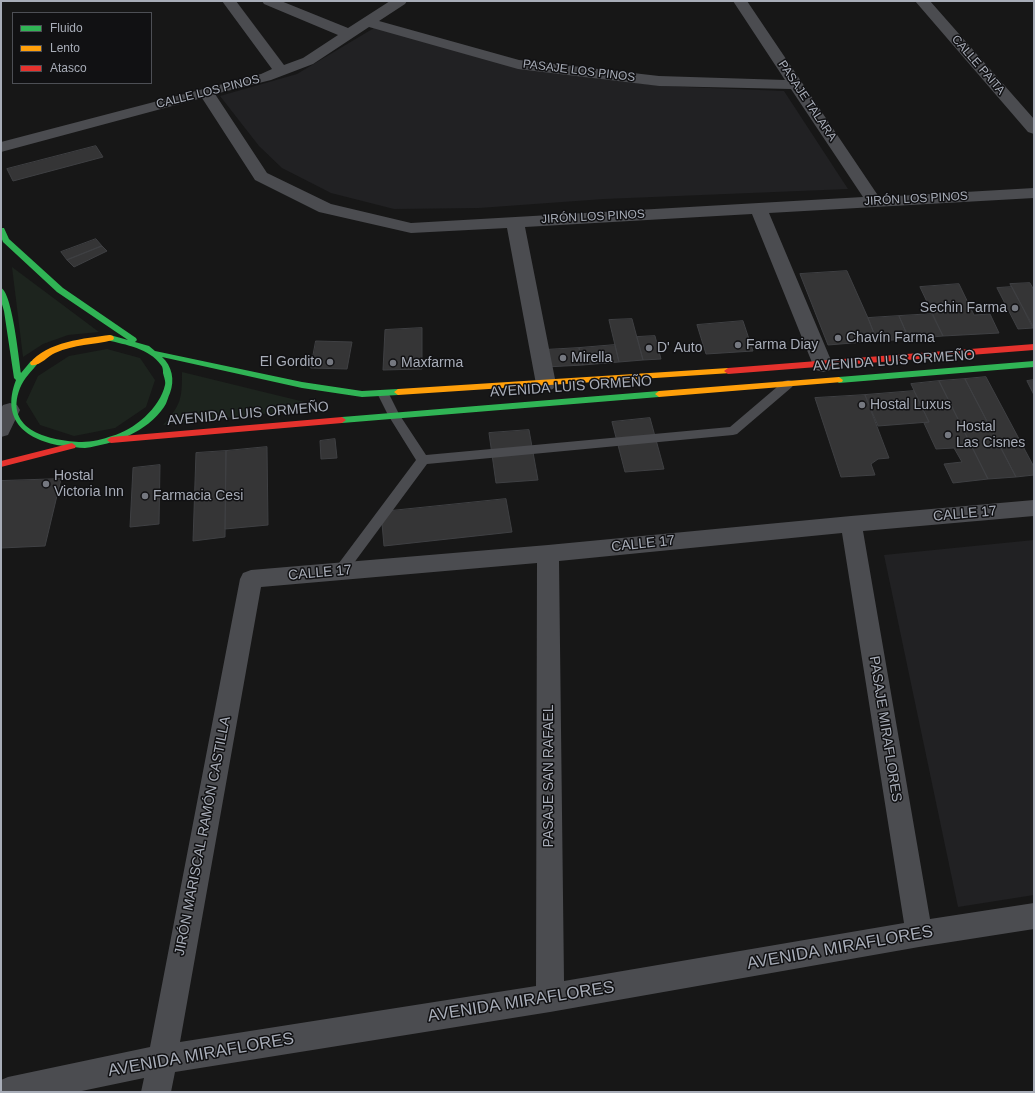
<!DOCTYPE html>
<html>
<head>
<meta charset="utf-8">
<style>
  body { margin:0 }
  #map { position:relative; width:1035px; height:1093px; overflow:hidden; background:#171717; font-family:Arial,sans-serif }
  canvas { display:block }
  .frame { position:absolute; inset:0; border:2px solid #a8adb8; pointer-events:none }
  .legend { position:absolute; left:12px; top:12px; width:140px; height:72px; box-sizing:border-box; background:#111113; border:1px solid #4d4f55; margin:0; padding:5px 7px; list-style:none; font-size:12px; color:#a8adb8 }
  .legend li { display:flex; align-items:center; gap:8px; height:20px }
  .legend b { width:20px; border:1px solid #4d4f55 }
</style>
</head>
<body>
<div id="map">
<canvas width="1035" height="1093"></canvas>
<div class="frame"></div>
<ul class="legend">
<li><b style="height:5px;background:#30b455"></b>Fluido</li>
<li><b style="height:5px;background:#ff9f0a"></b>Lento</li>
<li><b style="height:5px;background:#e5322d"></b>Atasco</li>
</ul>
</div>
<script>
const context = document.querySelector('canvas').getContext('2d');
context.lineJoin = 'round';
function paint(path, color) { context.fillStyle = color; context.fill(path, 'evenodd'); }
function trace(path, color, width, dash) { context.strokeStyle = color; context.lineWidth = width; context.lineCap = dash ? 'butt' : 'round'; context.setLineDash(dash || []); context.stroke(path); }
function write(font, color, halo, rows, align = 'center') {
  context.font = font + ' Arial,sans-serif'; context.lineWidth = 3; context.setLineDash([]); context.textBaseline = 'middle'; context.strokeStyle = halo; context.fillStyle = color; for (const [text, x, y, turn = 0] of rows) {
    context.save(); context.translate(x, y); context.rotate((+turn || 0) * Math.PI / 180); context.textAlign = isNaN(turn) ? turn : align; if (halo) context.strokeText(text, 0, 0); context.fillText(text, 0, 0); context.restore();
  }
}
const built = new Path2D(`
  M374,28L593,78L662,86L784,91L848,189L604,199L479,208L394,209L331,193L282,168L259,146L220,96L297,74Z
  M1034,540V895L958,907L884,555Z`);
const green = new Path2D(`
  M12,267L99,332L68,335L43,344L23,357Z
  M107,349L140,358L155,380L146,407L115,428L74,436L40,425L26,402L38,376L69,356Z
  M182,372L325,407L163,425C181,405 182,399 182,372Z`);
const building = new Path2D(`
  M96,146L103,157L13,181L7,169Z
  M96,239L102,246L67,260L61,252Z
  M102,246L107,251L74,267L67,260Z
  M847,271L868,318L877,341L828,345L800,274Z
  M1030,283L1034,290V328L1010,284Z
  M959,284L974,315L990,314L999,333L943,336L920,287Z
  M1012,287L1033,328L1018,329L997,288Z
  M932,314L943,336L909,339L899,316Z
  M899,316L909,339L877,341L868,318Z
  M632,319L643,360L619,362L609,320Z
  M743,321L753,351L706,354L697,325Z
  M422,328V369L383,370L385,330Z
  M655,336L661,359L643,360L637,337Z
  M316,341L352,342L347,369L311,368Z
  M615,345L619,362L583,365L579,348Z
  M579,348L583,365L546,367L544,350Z
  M986,377L1034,467V475L1016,477L965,379Z
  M965,379L1016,477L988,479L939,381Z
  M1034,380V395L1027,381Z
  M939,381L988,479L953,483L944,464L962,462L954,448L936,449L924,423L929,422L911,384Z
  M914,391L929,422L878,426L865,395Z
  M865,395L889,458L878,459L871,464L875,475L841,477L815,398Z
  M650,418L664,469L625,472L612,422Z
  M529,430L538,480L496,483L489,433Z
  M335,439L337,458L321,459L320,441Z
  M267,447L268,525L225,529L226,451Z
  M226,451L225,537L193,541L196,453Z
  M160,465L159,524L130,527L133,468Z
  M61,479L45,546L1,548V481Z
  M506,499L512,532L384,546L381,512Z`);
const lane = new Path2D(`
  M788,380L792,381L794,384L792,387L737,434L733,435L427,464L345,575L340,576L335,575L333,571L416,460L388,415L377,393L379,390H387L399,414L426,455L730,427L784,381Z`);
const street = new Path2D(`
  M222,1H236L284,65L303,58L338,35L264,4L262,1H281L348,28L390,1H407L405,4L379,21L519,60L659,76L785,80L733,1H747L879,197L1034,188V198L769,213L833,365L830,370L823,372L816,370L813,365L752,214L525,227L556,384L553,389L546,391L539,389L536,384L507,228L411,233L319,212L255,180L202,98L1,152V142L261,74L272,69ZM369,27L518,69L659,86L791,89L863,197L411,223L331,204L267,173L215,94L271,80L313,64Z
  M915,1H930L1034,119V134L1028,132Z
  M10,403L17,405L20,410L8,435L1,437V408L3,405Z
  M1034,500V516L863,531L930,919L1034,903V929L919,947L550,1012L175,1072L171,1092H141L144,1078L77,1092H1V1080L8,1077L150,1047L240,579L243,573L251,570L548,545L851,516ZM842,533L904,923L564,981L559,561ZM537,563L536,986L180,1042L261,587Z`);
const fast = new Path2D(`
  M1,228H4L9,239L63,288L136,338L137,340L135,342L149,346L155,351L302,382L362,391L398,389L402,392L398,395L362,397L302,388L162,357C172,366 175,380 170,393C168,397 167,403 164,407C147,432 114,444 85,448C78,448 70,446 64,446C27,441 0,421 16,380L14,378L4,311L1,301V288C12,292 19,359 21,373L31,361H37L38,363C32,371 24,378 20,388C3,431 51,441 82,442C91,442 104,439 112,436C134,430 160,408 165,385C166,382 164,377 163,373C163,371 163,367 161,365C149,348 126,345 107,340L106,338L107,336L110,335L128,340L57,292L3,242L1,237Z
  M1034,361V367L839,383L835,380L839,377Z
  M659,391L663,394L659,397L342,423L338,420L342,417Z`);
const slow = new Path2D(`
  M110,335L113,336L114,338L113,340C93,345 75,344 55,353C48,356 39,367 31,365L30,363C46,342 86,338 110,335Z
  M728,368L732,371L731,373L398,395L394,392L398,389Z
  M839,377L843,380L842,382L659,397L655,394L659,391Z`);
const jam = new Path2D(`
  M1034,344V350L728,374L724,371L728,368Z
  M342,417L346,420L342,423L111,443L107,440L111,437Z
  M72,443L76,446L75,448L1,467V461Z`);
const markers = [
  [1015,308,4,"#757880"],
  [838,338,4,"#757880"],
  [738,345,4,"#757880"],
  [649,348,4,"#757880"],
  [563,358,4,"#757880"],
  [330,362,4,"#757880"],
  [393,363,4,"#757880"],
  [862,405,4,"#757880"],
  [948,435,4,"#757880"],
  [46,484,4,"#757880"],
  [145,496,4,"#757880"]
];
const farStreetnames = [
  ["CALLE PAITA",978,65,49],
  ["PASAJE LOS PINOS",579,71,7],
  ["CALLE LOS PINOS",208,92,-14],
  ["PASAJE TALARA",807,101,56],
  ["JIRÓN LOS PINOS",916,199,-3],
  ["JIRÓN LOS PINOS",593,217,-3]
];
const poiNames = [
  ["Sechin Farma",1007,308,"right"],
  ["Chavín Farma",846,338],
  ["Farma Diay",746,345],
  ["D' Auto",657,348],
  ["Mirella",571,358],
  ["El Gordito",322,362,"right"],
  ["Maxfarma",401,363],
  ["Hostal Luxus",870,405],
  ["Hostal",956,427],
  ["Las Cisnes",956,443],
  ["Hostal",54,476],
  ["Victoria Inn",54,492],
  ["Farmacia Cesi",153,496]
];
const streetNames = [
  ["AVENIDA LUIS ORMEÑO",894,361,-4],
  ["AVENIDA LUIS ORMEÑO",571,387,-4],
  ["AVENIDA LUIS ORMEÑO",248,414,-5],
  ["CALLE 17",965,514,-5],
  ["CALLE 17",643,544,-6],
  ["CALLE 17",320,573,-5],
  ["PASAJE MIRAFLORES",885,729,81],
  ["PASAJE SAN RAFAEL",549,776,-90],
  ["JIRÓN MARISCAL RAMÓN CASTILLA",203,836,-79]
];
const nearStreetnames = [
  ["AVENIDA MIRAFLORES",840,948,-10],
  ["AVENIDA MIRAFLORES",521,1002,-9],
  ["AVENIDA MIRAFLORES",201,1055,-10]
];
paint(built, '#212123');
paint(green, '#1d241e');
paint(building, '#353536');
trace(building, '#3f4043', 1);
paint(lane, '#4b4c50');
paint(street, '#4b4c50');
paint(fast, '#30b455');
paint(slow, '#ff9f0a');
paint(jam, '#e5322d');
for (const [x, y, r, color] of markers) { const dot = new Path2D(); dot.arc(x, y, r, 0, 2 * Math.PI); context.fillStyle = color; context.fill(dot); trace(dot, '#111113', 1.5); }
write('12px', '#a8adb8', '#111113', farStreetnames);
write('14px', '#a8adb8', '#111113', poiNames, 'left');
write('14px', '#a8adb8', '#111113', streetNames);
write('17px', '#a8adb8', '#111113', nearStreetnames);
</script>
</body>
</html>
